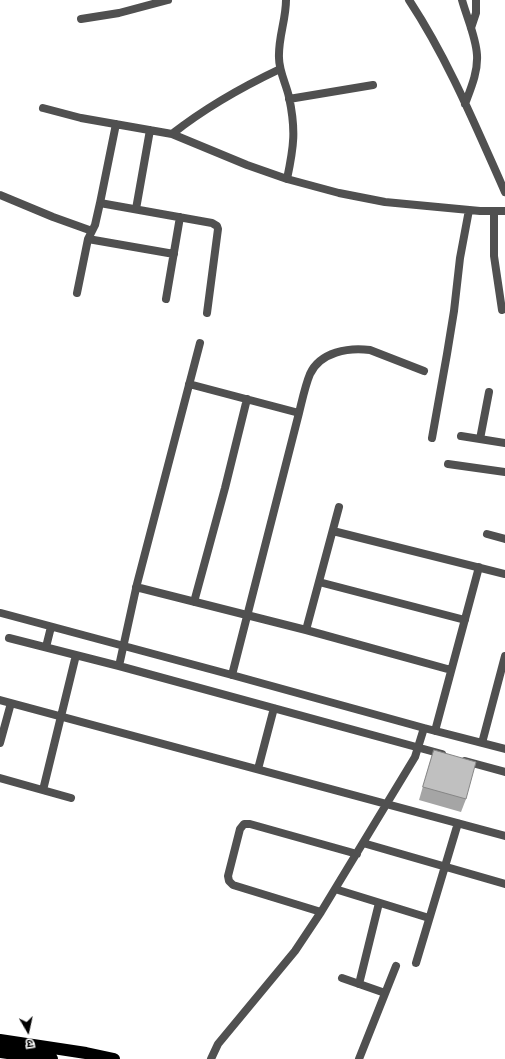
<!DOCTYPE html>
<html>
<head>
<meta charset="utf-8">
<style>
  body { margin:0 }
  #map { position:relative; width:505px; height:1059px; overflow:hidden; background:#fff; font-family:"Source Sans 3","Noto Sans Devanagari",sans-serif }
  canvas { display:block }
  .north { position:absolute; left:8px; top:1011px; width:40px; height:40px; -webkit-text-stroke:3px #fff; paint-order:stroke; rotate:171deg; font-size:11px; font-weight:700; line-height:16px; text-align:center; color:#000 }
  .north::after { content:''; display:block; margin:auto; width:14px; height:18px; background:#000; clip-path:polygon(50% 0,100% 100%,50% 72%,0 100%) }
</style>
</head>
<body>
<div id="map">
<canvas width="505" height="1059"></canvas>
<div class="north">उ</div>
</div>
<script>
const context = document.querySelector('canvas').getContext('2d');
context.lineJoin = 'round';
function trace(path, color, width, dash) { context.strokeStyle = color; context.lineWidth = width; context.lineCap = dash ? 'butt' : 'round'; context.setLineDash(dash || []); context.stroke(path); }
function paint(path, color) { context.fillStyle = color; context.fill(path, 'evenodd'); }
const street = new Path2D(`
  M286,0C286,20 278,38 279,58C279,71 286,84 289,97C296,130 294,146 287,179
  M409,0C448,59 476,127 505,192
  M462,0C467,18 476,37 477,55C478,72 471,88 465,104
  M81,19L119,13L168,0
  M471,28L476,13V0
  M289,99L373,85
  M43,108L81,118L172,134L247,165L287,179L339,193L385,202L480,211H505
  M172,134C205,108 242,87 280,69
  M0,195L53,217L92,231
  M100,203L212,223L217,226L218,229L207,313
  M136,209L150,130
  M494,211V256L502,310
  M88,239L174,254
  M77,293L88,239L95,225L100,203L116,124
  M166,299L180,217
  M189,384L299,413
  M461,436L505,443
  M432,438L447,354L454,311L460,258L469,210
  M480,439L489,392
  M448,464L505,472
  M333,531L505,574
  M487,534L505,539
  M319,582L465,620
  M136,587L306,630L451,670
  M194,602L225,488L247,399
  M1,613L232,675L424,728L505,749
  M306,630L339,507
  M9,638L119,666L442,754
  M46,647L51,627
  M119,666L137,584L200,343
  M232,675L299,413C302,401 305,386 310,374C320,352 349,347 370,350L424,371
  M0,700L505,836
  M435,731L479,567
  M0,743L11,703
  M482,743L505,656
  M465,761L505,772
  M258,769L274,708
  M0,778L71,798
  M43,790L76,655
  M363,843L505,884
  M335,889L429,918
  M321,912L233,885L229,881L228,876L240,829L244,824H250L357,854
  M416,963L458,823
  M342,978L385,993
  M359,984L379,903
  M211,1059L218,1044L295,951L321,912L415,757L424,728
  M359,1059L396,966`);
const highway = new Path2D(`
  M0,1040L86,1053L114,1059
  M0,1052L52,1059`);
const wall = new Path2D(`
  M434,750L466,799L461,812L419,800L430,762Z`);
const building = new Path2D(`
  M434,750L476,762L466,799L423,787Z`);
trace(street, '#505050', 8);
trace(highway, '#000', 12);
paint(wall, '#a5a5a5');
paint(building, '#c0c0c0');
trace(building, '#868686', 1);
</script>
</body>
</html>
